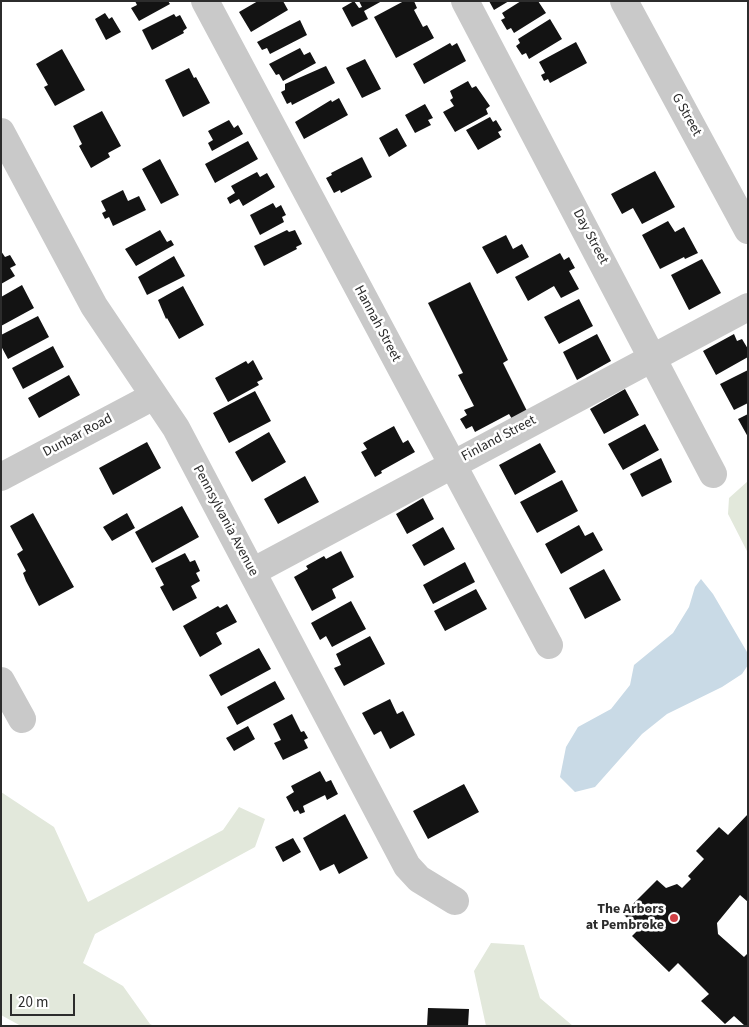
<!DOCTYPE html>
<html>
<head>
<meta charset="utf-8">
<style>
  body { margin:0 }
  #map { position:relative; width:749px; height:1027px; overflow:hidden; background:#fff; font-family:"Source Sans 3",sans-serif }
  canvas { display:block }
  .frame { position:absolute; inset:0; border:2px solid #2c2c2c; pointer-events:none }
  .scale { position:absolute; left:10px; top:994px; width:65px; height:22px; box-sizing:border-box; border:2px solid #2c2c2c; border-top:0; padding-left:6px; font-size:15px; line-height:18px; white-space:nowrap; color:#2c2c2c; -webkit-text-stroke:4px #fff; paint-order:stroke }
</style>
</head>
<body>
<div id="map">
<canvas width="749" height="1027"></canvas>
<div class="frame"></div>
<div class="scale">20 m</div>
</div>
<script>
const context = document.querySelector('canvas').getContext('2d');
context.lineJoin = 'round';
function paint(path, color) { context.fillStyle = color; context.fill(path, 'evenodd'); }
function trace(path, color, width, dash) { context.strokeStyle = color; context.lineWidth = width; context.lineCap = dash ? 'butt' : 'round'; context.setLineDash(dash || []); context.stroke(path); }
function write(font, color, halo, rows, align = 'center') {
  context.font = font + ' "Source Sans 3",sans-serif'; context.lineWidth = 5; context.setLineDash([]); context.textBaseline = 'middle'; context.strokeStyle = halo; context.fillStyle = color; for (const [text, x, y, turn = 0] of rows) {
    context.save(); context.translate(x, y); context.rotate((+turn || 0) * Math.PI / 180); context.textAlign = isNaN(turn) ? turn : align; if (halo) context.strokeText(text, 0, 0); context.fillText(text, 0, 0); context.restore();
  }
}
const green = new Path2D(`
  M748,481V553L728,514L729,498Z
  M1,792L54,827L88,902L223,830L239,807L265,819L255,847L95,934L83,963L123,986L150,1024L154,1026H21L1,1015Z
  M491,943L524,945L540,998L573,1026H486L474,971Z`);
const water = new Path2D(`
  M701,579L713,594L747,652L748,665L742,674L722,687L667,714L642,734L595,787L575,792L560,777L566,747L578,727L611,709L630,685L634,665L673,633L689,607L695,587Z`);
const building = new Path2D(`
  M135,1H168L170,4L139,21L131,8L137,5Z
  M258,1H283L288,10L251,32L239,12Z
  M354,1L359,8L362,7L359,1H382L364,11L368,19L352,27L342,8Z
  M404,1H414L417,8L414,10L423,27L427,25L434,38L396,58L374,17Z
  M489,1H509L494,10Z
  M521,1H538L546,13L514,33L511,28L507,30L501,20L505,18L502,13Z
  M105,13L109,19L112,17L121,32L106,40L95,19Z
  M174,14L176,17L180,15L187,28L183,31L184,33L152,50L142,30Z
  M550,19L562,39L529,59L526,53L522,55L516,46L520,43L518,39Z
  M300,20L307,35L270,54L267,48L262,50L257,42Z
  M576,42L587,63L550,83L548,79L544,81L541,75L545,73L539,62Z
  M450,43L452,46L457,43L466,61L424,84L413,64Z
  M300,48L304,55L310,52L316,63L283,81L279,74L276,75L269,64Z
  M62,49L85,90L55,106L44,87L48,85L36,64Z
  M365,59L381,89L362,98L346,68Z
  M326,66L335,83L292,105L291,102L287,104L281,92L285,90V84Z
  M189,68L194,78L196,77L210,103L183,117L165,80Z
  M468,81L472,88L476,86L490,106L486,109L488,114L455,132L443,112L454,106L450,100L453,98L450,91Z
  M339,98L348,115L304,139L295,122L331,100L332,102Z
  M425,104L433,118L428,120L431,125L415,133L405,115Z
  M102,111L121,146L108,153L110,157L91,168L79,146L82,144L73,126Z
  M490,117L493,122L496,120L502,130L498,132L501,137L478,150L466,130Z
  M229,120L234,128L238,125L243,134L212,151L208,143L213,140L208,131Z
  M397,128L407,146L389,157L379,138Z
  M248,141L258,159L215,183L205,164Z
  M362,157L372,177L341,193L340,190L334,193L326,178L332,175L331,173Z
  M160,159L179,195L161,204L142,169Z
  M655,171L675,207L642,224L633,208L622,214L611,194Z
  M257,172L260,177L267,173L275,187L243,206L239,199L230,204L227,198L235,193L231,186Z
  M123,190L128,201L139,196L146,210L113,226L109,217L105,219L102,213L106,211L101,201Z
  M273,203L276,208L281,205L286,215L282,217L284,222L260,235L250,215Z
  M668,221L675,232L684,227L698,253L685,259L684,257L660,269L642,235Z
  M160,230L167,242L171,240L174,245L136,266L125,249Z
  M287,230L289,232L295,230L302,244L296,247L297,249L264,266L254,246Z
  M506,235L513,249L522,244L529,257L497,274L482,247Z
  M1,251L5,257L10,255L16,265L10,268L15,276L1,284Z
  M560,253L564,260L569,257L575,268L569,271L579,289L561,298L554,286L528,301L515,277Z
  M174,256L185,276L147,295L138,277Z
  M702,259L721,293L689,310L671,275Z
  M470,282L508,360L503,363L527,411L512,419L509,414L475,432L472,426L466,429L460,419L467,415L464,410L474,406L458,375L463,373L428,303Z
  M22,285L34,308L1,326V297Z
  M183,286L204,325L179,339L167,318L166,319L158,300Z
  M579,299L593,326L559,344L544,317Z
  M38,316L49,337L8,359L1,346V335Z
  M597,334L611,361L577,380L563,352Z
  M734,334L737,341L742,339L748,349V357L716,375L703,351Z
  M53,346L64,367L23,389L12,368Z
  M253,360L263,379L257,382L259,385L228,402L215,378L246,361L248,364Z
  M748,370V403L734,410L720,384Z
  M69,375L80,395L39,418L28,398Z
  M625,389L639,415L604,434L590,409Z
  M255,391L271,421L229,443L213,413Z
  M748,414V437L738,419Z
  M645,424L659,450L623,470L608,444Z
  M394,426L403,443L408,440L415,452L381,471L382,473L375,477L361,452L367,449L363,443Z
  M269,432L286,462L252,482L235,452Z
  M147,442L161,468L113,495L99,468Z
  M540,443L556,472L515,495L499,465Z
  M661,458L672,482L642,497L630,474Z
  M305,476L319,502L278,524L264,499Z
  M562,480L578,511L537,533L520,502Z
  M423,498L434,519L407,534L396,514Z
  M182,506L199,537L152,563L135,532Z
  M33,513L74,587L39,606L26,581L23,573L26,571L17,554L23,550L10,526Z
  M127,513L135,528L112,541L103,527Z
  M579,525L585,536L593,532L603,550L561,574L545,544Z
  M443,527L455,549L424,566L412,545Z
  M341,551L354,577L332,589L336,598L312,611L294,577L308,569L306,566L324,556L326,559Z
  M185,553L190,562L195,560L200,571L196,573L200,581L191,586L197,598L173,611L160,587L164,585L155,568Z
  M465,562L475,582L433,604L423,585Z
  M604,569L621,600L585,619L569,588Z
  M476,589L487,609L445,631L434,611Z
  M351,601L366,629L332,647L326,636L320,640L311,623Z
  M227,604L237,622L216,633L222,644L200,657L183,626L218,606L220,608Z
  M370,636L385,664L344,686L334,668L341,665L336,654Z
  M259,648L271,669L221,696L209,675Z
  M275,681L285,699L237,725L227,707Z
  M390,699L397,714L403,711L415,735L390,749L381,731L374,735L362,713Z
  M292,714L301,732L304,731L308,738L304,740L308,748L283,760L274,743L281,740L273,724Z
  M248,726L255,739L234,751L226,738Z
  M320,771L326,782L331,780L338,794L327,800L325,795L303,806L305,812L300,814L298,810L294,812L286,797L294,792L291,786Z
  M464,784L479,812L428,839L413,811Z
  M345,814L368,858L339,874L334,864L320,871L303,838Z
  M748,814V902L740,895L717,923L718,934L744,957L748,953V1026H745L734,1016L725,1024L701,1001L709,994L678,963L669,972L632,936L639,929L623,914L657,880L666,888L677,884L682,888L691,879L688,876L704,859L696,851L719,827L728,835Z
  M293,838L301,852L283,862L275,847Z
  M428,1008L469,1009L468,1026H427Z`);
const minor = new Path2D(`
  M205,1L549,645
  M465,1L713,474
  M624,1L748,230
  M1,132L94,306L176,428L407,866L419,879L455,901
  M1,477L154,396
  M252,572L748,307
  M1,681L22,719`);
const markers = [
  [674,918,5,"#d14045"]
];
const streetNames = [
  ["G Street",686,115,61],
  ["Day Street",590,237,62],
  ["Hannah Street",377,324,62],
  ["Dunbar Road",78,436,-28],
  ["Finland Street",499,439,-28],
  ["Pennsylvania Avenue",225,521,62]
];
const poiNames = [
  ["The Arbors",664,910],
  ["at Pembroke",664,926]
];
paint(green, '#e2e8db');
paint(water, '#c9dae6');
paint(building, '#131313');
trace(minor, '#c9c9c9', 28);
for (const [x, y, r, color] of markers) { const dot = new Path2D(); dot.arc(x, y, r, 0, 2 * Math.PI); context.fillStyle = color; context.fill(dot); trace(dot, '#fff', 2); }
write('14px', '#2c2c2c', '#fff', streetNames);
write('bold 14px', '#2c2c2c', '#fff', poiNames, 'right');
</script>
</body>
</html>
